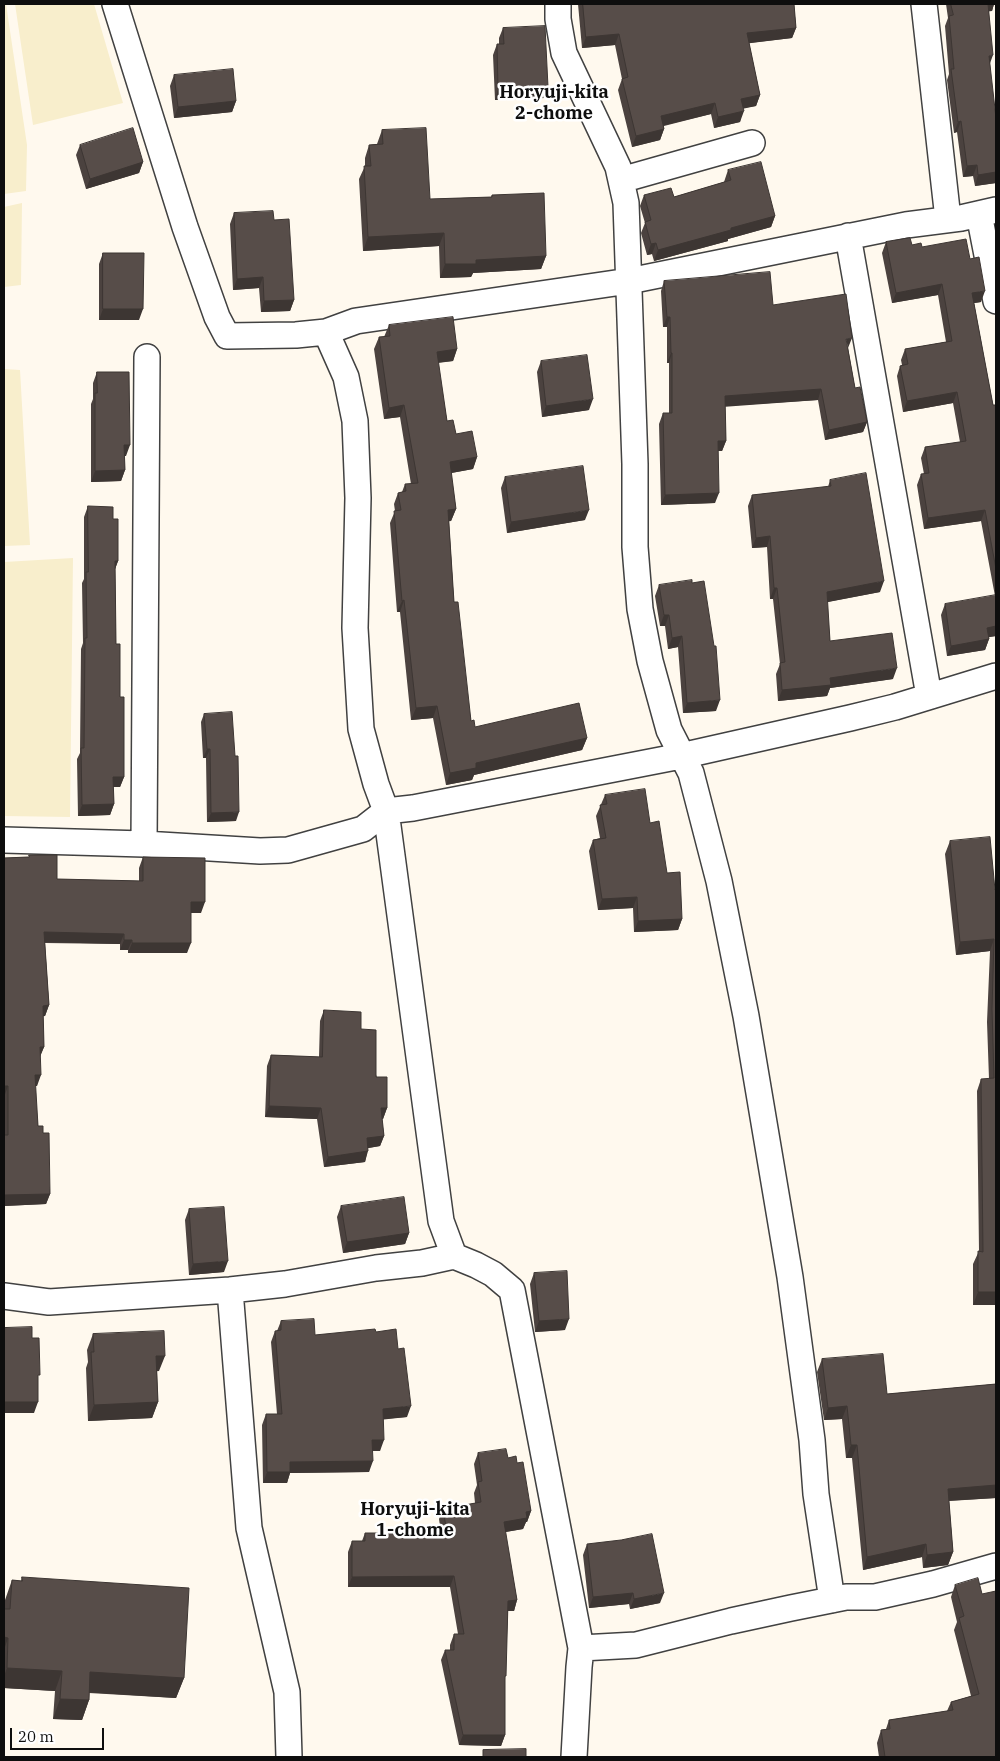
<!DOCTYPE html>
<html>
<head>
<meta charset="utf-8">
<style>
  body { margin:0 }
  #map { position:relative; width:1000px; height:1761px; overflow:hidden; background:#fff9ee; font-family:"IBM Plex Serif",serif }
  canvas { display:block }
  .frame { position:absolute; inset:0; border:5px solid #0e0e0e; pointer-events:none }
  .scale { position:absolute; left:10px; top:1728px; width:94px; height:22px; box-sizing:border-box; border:2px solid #0e0e0e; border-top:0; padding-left:6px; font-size:15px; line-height:18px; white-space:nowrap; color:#0e0e0e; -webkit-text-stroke:4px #fff; paint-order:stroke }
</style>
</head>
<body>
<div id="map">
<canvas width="1000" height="1761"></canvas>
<div class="frame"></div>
<div class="scale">20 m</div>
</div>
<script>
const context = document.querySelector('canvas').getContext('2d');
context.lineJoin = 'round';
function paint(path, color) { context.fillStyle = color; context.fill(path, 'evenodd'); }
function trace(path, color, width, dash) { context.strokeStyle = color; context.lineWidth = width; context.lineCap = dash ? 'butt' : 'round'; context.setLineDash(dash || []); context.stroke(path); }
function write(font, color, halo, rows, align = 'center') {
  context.font = font + ' "IBM Plex Serif",serif'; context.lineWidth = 5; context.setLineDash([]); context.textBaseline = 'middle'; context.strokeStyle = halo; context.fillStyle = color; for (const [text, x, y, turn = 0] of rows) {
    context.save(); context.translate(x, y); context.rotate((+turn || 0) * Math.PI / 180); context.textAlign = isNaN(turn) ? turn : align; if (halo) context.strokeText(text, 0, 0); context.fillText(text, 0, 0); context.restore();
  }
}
const farmland = new Path2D(`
  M4,4H6L27,145L26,191L4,194Z
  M15,4H94L123,103L33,125Z
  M22,203L21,285L4,287V207Z
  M4,369L20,370L30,545L4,546Z
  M73,558L70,817L4,816V562Z`);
const minor = new Path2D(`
  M115,4L185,227L217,317L227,336L296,335L326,332L346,377L355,421L358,498L355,628L361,729L376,784L386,811L441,1221L454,1256
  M558,4V19L564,53L618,167L626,203L635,464V547L640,609L650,661L669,730L691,773L719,881L746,1016L790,1277L812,1440L816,1494L832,1600
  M924,4L948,219
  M621,180L752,143
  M979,214L996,301
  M848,236L929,696
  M326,332L356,321L629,281L906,225L961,218L996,210
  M4,840L144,844L260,851L288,850L363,829L386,811L413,808L681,756L850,718L895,707L996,676
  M144,844L147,357
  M230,1290L249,1528L287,1692L289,1757
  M4,1296L49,1302L230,1290L285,1284L376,1268L422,1263L454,1256L476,1265L493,1274L512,1290L581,1648L579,1667L574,1757
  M581,1648L636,1645L731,1621L791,1608L846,1597H875L933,1584L996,1566`);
const wall = new Path2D(`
  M578,4H794L796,28L792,38L749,43L760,95L756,106L743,108L740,122L714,128L711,114L664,126V129L660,140L632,147L618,90L622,79L615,45L582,48Z
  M946,4H994L992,11H989L990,64L996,183L975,186L973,176L963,177L957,132L954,133L947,80L949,74L945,26L948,18Z
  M503,28L548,87L544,98L495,100L493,55L497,44H499V38Z
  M174,75L236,101L232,112L174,118L170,86Z
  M382,130L430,199L491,197L492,195L546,256L541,269L473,273L471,277L440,278L439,246L363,251L359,179L365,166V158L369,145L377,144Z
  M80,145L143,162L139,173L86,189L76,155Z
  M728,170L775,216L771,227L728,239V241L654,261L652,254L647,255L641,233L645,223L640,206L644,195L674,197L724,182Z
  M234,213L274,220L294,300L290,311L261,312L259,288L233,290L230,224Z
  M886,242L912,245L970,259L981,302L974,303L993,405H996V636L989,637V639L985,650L947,656L941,615L945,604L995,596L981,521L924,529L917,485L921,474H924L921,458L925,447L960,442L953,403L903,412L897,376L900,366L902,365L901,360L905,349L946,342L938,295L892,303L882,253Z
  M103,253L139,320H99V264Z
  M664,281L773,305L848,348L855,388L867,422L863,432L825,440L818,400L725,406L726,441L722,451H718L715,503L661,505L659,424L663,413H669V363H667V327H663L661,291Z
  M389,325L457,349L453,361L438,363L447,421L456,434L477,457L473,469L451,473L456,509L451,521H449L454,602L471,721L475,727L587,738L582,750L474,775L472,780L446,785L433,718L411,720L400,612H397L390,523L395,511L394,504L398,493L402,492L405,484H411L400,417L384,419L374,349L379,337H384Z
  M541,361L589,410L542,417L537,372Z
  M97,372L126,456H124L125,470L121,481L91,482V404L93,399V383Z
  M505,477L585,520L507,533L501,488Z
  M830,480L880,592L827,602L830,641L893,679L830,688L827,696L778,701L776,674L780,664L773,599H770L767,547L752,548L748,506L752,495L828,487Z
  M88,506L113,519L118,561L115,569L116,644L120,697L124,777L120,787H113L114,804L110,815L78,816L77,759L80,753L81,649L83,643L82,583L84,579V517Z
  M659,585L716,711L683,713L678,647L668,649L665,626H660L655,596Z
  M204,714L236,821L207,822L206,758H203L201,722Z
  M605,795L650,823L682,919L678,930L634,932L633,908L598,910L589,851L593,840L600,838L596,816Z
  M950,841L995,890H996V1305H973V1264L979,1251L977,1091L981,1079H989L987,1022L990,951L956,955L945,854Z
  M29,855L57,879L139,881V868L143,857L201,913H191L187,953H128V950H120V944L45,943L49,1005L45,1016H43L44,1047L40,1056L37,1086H35L38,1126L43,1133L50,1194L46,1204L4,1206V858L29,857Z
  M324,1010L361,1029L387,1108L383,1119H382L384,1136L380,1146L368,1148L365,1162L324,1167L317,1119L265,1117L267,1066L271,1055L319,1057L320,1021Z
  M341,1206L409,1233L405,1244L343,1253L337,1217Z
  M189,1209L224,1272L189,1275L185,1220Z
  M534,1273L565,1330L535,1332L530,1284Z
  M281,1321L315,1335L376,1332L407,1417L383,1419L380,1451H372L369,1472L290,1473L287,1483H263L262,1425L266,1414H277L271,1342L275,1331H277Z
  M93,1334L159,1371H157L158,1402L152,1418L88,1421L86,1368L88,1362L87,1350Z
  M822,1359L887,1394L996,1384V1498L949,1501L953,1552L948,1565L923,1568L922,1557L863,1570L852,1458H846L842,1419L824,1420L817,1372Z
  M478,1453L508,1458L517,1463L531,1511L527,1522H526L523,1529L505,1532L517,1600L514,1611H508L505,1680V1735L501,1746L459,1745L441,1660L445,1650H450V1645L454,1634H458L450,1587H348V1552L352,1541H362L365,1533H441L439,1519L443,1509L475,1503L474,1493L477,1485L474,1464Z
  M587,1544L660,1603L630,1609L629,1604L589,1608L583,1555Z
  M22,1577L184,1678L176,1698L89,1693V1700L82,1720L53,1719L55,1691L4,1688V1609L5,1600L12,1580L21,1581Z
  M955,1585L982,1594L996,1757H879L877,1743L881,1730L886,1729L889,1720L947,1711L951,1702L971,1696L954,1630L957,1622L951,1597Z`);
const shadedWall = new Path2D(`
  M987,4H994L992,11L984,12Z
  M796,28L792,38L743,44L747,33Z
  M619,34L615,45L582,48L586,37Z
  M993,55L989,66V56Z
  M548,87L544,98L495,100L498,89Z
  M760,95L756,106L737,110L741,99Z
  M236,101L232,112L174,118L178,107Z
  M715,103L711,114L657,127L661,116Z
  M744,111L740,122L714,128L718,117Z
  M961,121L957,132L954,133L958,122Z
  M664,129L660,140L632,147L636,136Z
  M143,162L139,173L86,189L90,179Z
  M977,165L973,176L963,177L967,166Z
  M996,172V183L975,186L978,175Z
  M775,216L771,227L728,239V241L654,261L658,250L731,228Z
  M444,233L439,246L363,251L368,237Z
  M656,243L652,254L647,255L651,244Z
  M546,256L541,269L473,273L471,277L440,278L445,264L476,260Z
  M263,277L259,288L233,290L237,279Z
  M942,284L938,295L892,303L896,293Z
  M985,291L981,302L968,304L972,293Z
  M294,300L290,311L261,312L264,301Z
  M103,309H143L139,320H99Z
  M667,317H670L667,327H663Z
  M852,338L848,348L846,339Z
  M457,349L453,361L433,363L437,352Z
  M671,353H672L669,363H667Z
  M821,389L818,400L722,407L725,396Z
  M957,392L953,403L903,412L907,401Z
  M593,399L589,410L542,417L546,406Z
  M404,405L400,417L384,419L389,408Z
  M867,422L863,432L825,440L829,430Z
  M718,441H726L722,451H714Z
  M124,445H130L126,456H120Z
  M477,457L473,469L446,474L450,462Z
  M125,470L121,481L91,482L95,471Z
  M719,493L715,503L661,505L665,495Z
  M456,509L451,521L444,522L448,510Z
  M589,510L585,520L507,533L511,522Z
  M985,510L981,521L924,529L928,518Z
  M770,536L767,547L752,548L756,538Z
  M115,561H118L114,572Z
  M884,581L880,592L823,603L827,592Z
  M774,588H777L773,599H770Z
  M404,600L400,612H397L402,601Z
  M664,615H669L665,626H660Z
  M996,626V636L983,638L987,628Z
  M682,636L678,647L668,649L672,638Z
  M989,639L985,650L947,656L951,646Z
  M897,668L893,679L830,688L827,696L778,701L782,690L830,678Z
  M720,700L716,711L683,713L687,703Z
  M437,706L433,718L411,720L416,708Z
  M587,738L582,750L474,775L472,780L446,785L450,773L476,763Z
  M207,749H210L206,758H203Z
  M113,777H124L120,787H109Z
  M114,804L110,815L78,816L82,805Z
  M239,812L236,821L207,822L211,813Z
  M637,897L633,908L598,910L602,899Z
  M191,902H205L201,913H187Z
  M682,919L678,930L634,932L638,921Z
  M44,932L124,934L120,944L40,942Z
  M994,939L990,951L956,955L960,942Z
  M124,940H132L128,950H120Z
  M132,943H191L187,953H128Z
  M49,1005L45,1016L39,1017L43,1006Z
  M40,1047H44L40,1057Z
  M35,1075H41L37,1086H31Z
  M4,1086H8L4,1097Z
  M269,1106L321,1108L317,1119L265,1117Z
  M381,1108H387L383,1119H377Z
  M384,1136L380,1146L363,1149L367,1138Z
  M368,1151L365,1162L324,1167L328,1157Z
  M50,1194L46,1204L4,1206V1195Z
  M409,1233L405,1244L343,1253L347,1242Z
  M228,1261L224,1272L189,1275L193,1264Z
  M978,1292H996V1305H973Z
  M569,1319L565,1330L535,1332L539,1321Z
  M156,1356H165L159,1371L150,1372Z
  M4,1402H38L34,1413H4Z
  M158,1402L152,1418L88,1421L94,1405Z
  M411,1406L407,1417L379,1420L383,1409Z
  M847,1406L842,1419L824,1420L828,1408Z
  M372,1440H384L380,1451H368Z
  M851,1445H857L852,1458H846Z
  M373,1461L369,1472L290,1473L287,1483H263L267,1472L290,1462Z
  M996,1485V1498L944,1501L948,1489Z
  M531,1511L527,1522H526L523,1529L500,1533L504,1522L526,1512Z
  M926,1544L922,1557L863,1570L867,1557Z
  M953,1552L948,1565L923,1568L927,1555Z
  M454,1576L450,1587H348L352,1577Z
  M633,1593L629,1604L589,1608L593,1597Z
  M664,1593L660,1603L630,1609L634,1599Z
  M517,1600L514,1611H504L508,1601Z
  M4,1637L8,1638L4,1650Z
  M7,1668L62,1671L55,1691L4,1688V1676Z
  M90,1672L184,1678L176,1698L83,1692Z
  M60,1699L89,1700L82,1720L53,1719Z
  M463,1735H505L501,1746L459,1745Z`);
const building = new Path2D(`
  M583,4H794L796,28L747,33L760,95L741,99L744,111L718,117L715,103L661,116L664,129L636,136L622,79L628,77L619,34L586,37Z
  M951,4H988L993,55L989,56L996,118V172L978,175L977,165L967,166L961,121L958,122L951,69H954L949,16L953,15Z
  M545,26L548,87L498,89L497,44H504L503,28Z
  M233,69L236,101L178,107L174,75Z
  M133,128L143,162L90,179L80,145Z
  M426,128L430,199L492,197V195L544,193L546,256L476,260V264H445L444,233L368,237L364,166H371L369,145L383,144L382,130Z
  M761,162L775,216L731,228V230L658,250L656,243L651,244L645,222L651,220L644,195L671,188L674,197L731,180L728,170Z
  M273,211L274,220L289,219L294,300L264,301L263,277L237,279L234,213Z
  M910,238L912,245L921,243L922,247L966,239L970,259L979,257L985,291L972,293L993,405H996V569L985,510L928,518L921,474L929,473L925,447L966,441L957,392L907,401L900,366L908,364L905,349L952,341L942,284L896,293L886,242Z
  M103,253H144L143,309H103Z
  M770,272L773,305L846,294L852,338L846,339L855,388L860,387L867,422L829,430L821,389L725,396L726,441H718L719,493L665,495L663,413H672V353H671L670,317H667L664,281Z
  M453,317L457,349L437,352L447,421L453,420L456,434L472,431L477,457L450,462L456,509L448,510L454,602H458L471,721L474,720L475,727L579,703L587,738L476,763V768L450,773L437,706L416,708L404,600L402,601L394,511L401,510L398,493L406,491L405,484L418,483L404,405L389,408L379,337L390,336L389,325Z
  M587,355L593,399L546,406L541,361Z
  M97,372H129L130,445H124L125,470L95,471V393H97Z
  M583,466L589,510L511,522L505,477Z
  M866,473L884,581L827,592L830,641L892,633L897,668L830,678L831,685L782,690L780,663L785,662L777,588H774L770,536L756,538L752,495L831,486L830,480Z
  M88,506L113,507V519H118V561H115L116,644H120V697H124V777H113L114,804L82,805L81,748H84L85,638H87L86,572H88Z
  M692,580V583L704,581L714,646H716L720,700L687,703L682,636L672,638L669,615H664L659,585Z
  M996,595V626L987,628L989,639L951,646L945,604Z
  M232,712L235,756H238L239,812L211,813L210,749H207L204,714Z
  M645,789L650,823L659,821L667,873L680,872L682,919L638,921L637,897L602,899L593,840L606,838L600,805L607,804L605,795Z
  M990,837L995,890H996V1292H978V1251L983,1252L981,1079L994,1078L992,1009L994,939L960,942L950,841Z
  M29,855H57V879L143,881V857L205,858V902H191V943H132V940H124V934L44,932L49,1005L43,1006L44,1047H40L41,1075H35L38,1126H43V1133H49L50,1194L4,1195V1135H8V1086H4V858L29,857Z
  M324,1010L361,1012V1029L376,1030V1077H387V1108H381L384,1136L367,1138L368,1151L328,1157L321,1108L269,1106L271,1055L322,1057Z
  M404,1197L409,1233L347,1242L341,1206Z
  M224,1207L228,1261L193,1264L189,1209Z
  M567,1271L569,1319L539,1321L534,1273Z
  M314,1319L315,1335L375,1329L376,1332L396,1329L398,1349L404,1348L411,1406L383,1409L384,1440H372L373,1461L290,1462V1472H267L266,1414H282L275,1331L281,1330V1321Z
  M32,1327V1338H39L40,1375H38V1402H4V1328Z
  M164,1331L165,1356H156L158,1402L94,1405L91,1352H94L93,1334Z
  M883,1354L887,1394L996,1384V1485L948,1489L953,1552L927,1555L926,1544L867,1557L857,1445H851L847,1406L828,1408L822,1359Z
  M506,1449L508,1458L516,1456L517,1463L523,1462L531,1511L526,1512L527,1518L504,1522L517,1600L508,1601L506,1676H505V1735H463L445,1650H454V1634H464L454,1576L352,1577V1541H365V1533H447L443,1509L481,1502L478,1482L482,1481L478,1453Z
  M652,1534L664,1593L634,1599L633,1593L593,1597L587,1544L621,1540Z
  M22,1577L189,1588L184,1678L90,1672L89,1700L60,1699L62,1671L7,1668L8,1638L4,1637V1609H10L12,1580L22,1581Z
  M978,1578L982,1594L996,1591V1757H885L881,1730L890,1729L889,1720L953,1710L951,1702L979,1694L959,1618L964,1616L955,1585Z
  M526,1749V1757H483V1750Z`);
const neighbourhoodNames = [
  ["Horyuji-kita",554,93],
  ["2-chome",554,114],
  ["Horyuji-kita",415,1510],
  ["1-chome",415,1531]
];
paint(farmland, '#f8eecc');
trace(minor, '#414141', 28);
trace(minor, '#fff', 25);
paint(wall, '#4b423f');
paint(shadedWall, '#3d3633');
paint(building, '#574d49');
trace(building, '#3d3633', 1);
write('bold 18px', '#0e0e0e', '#fff', neighbourhoodNames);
</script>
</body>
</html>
